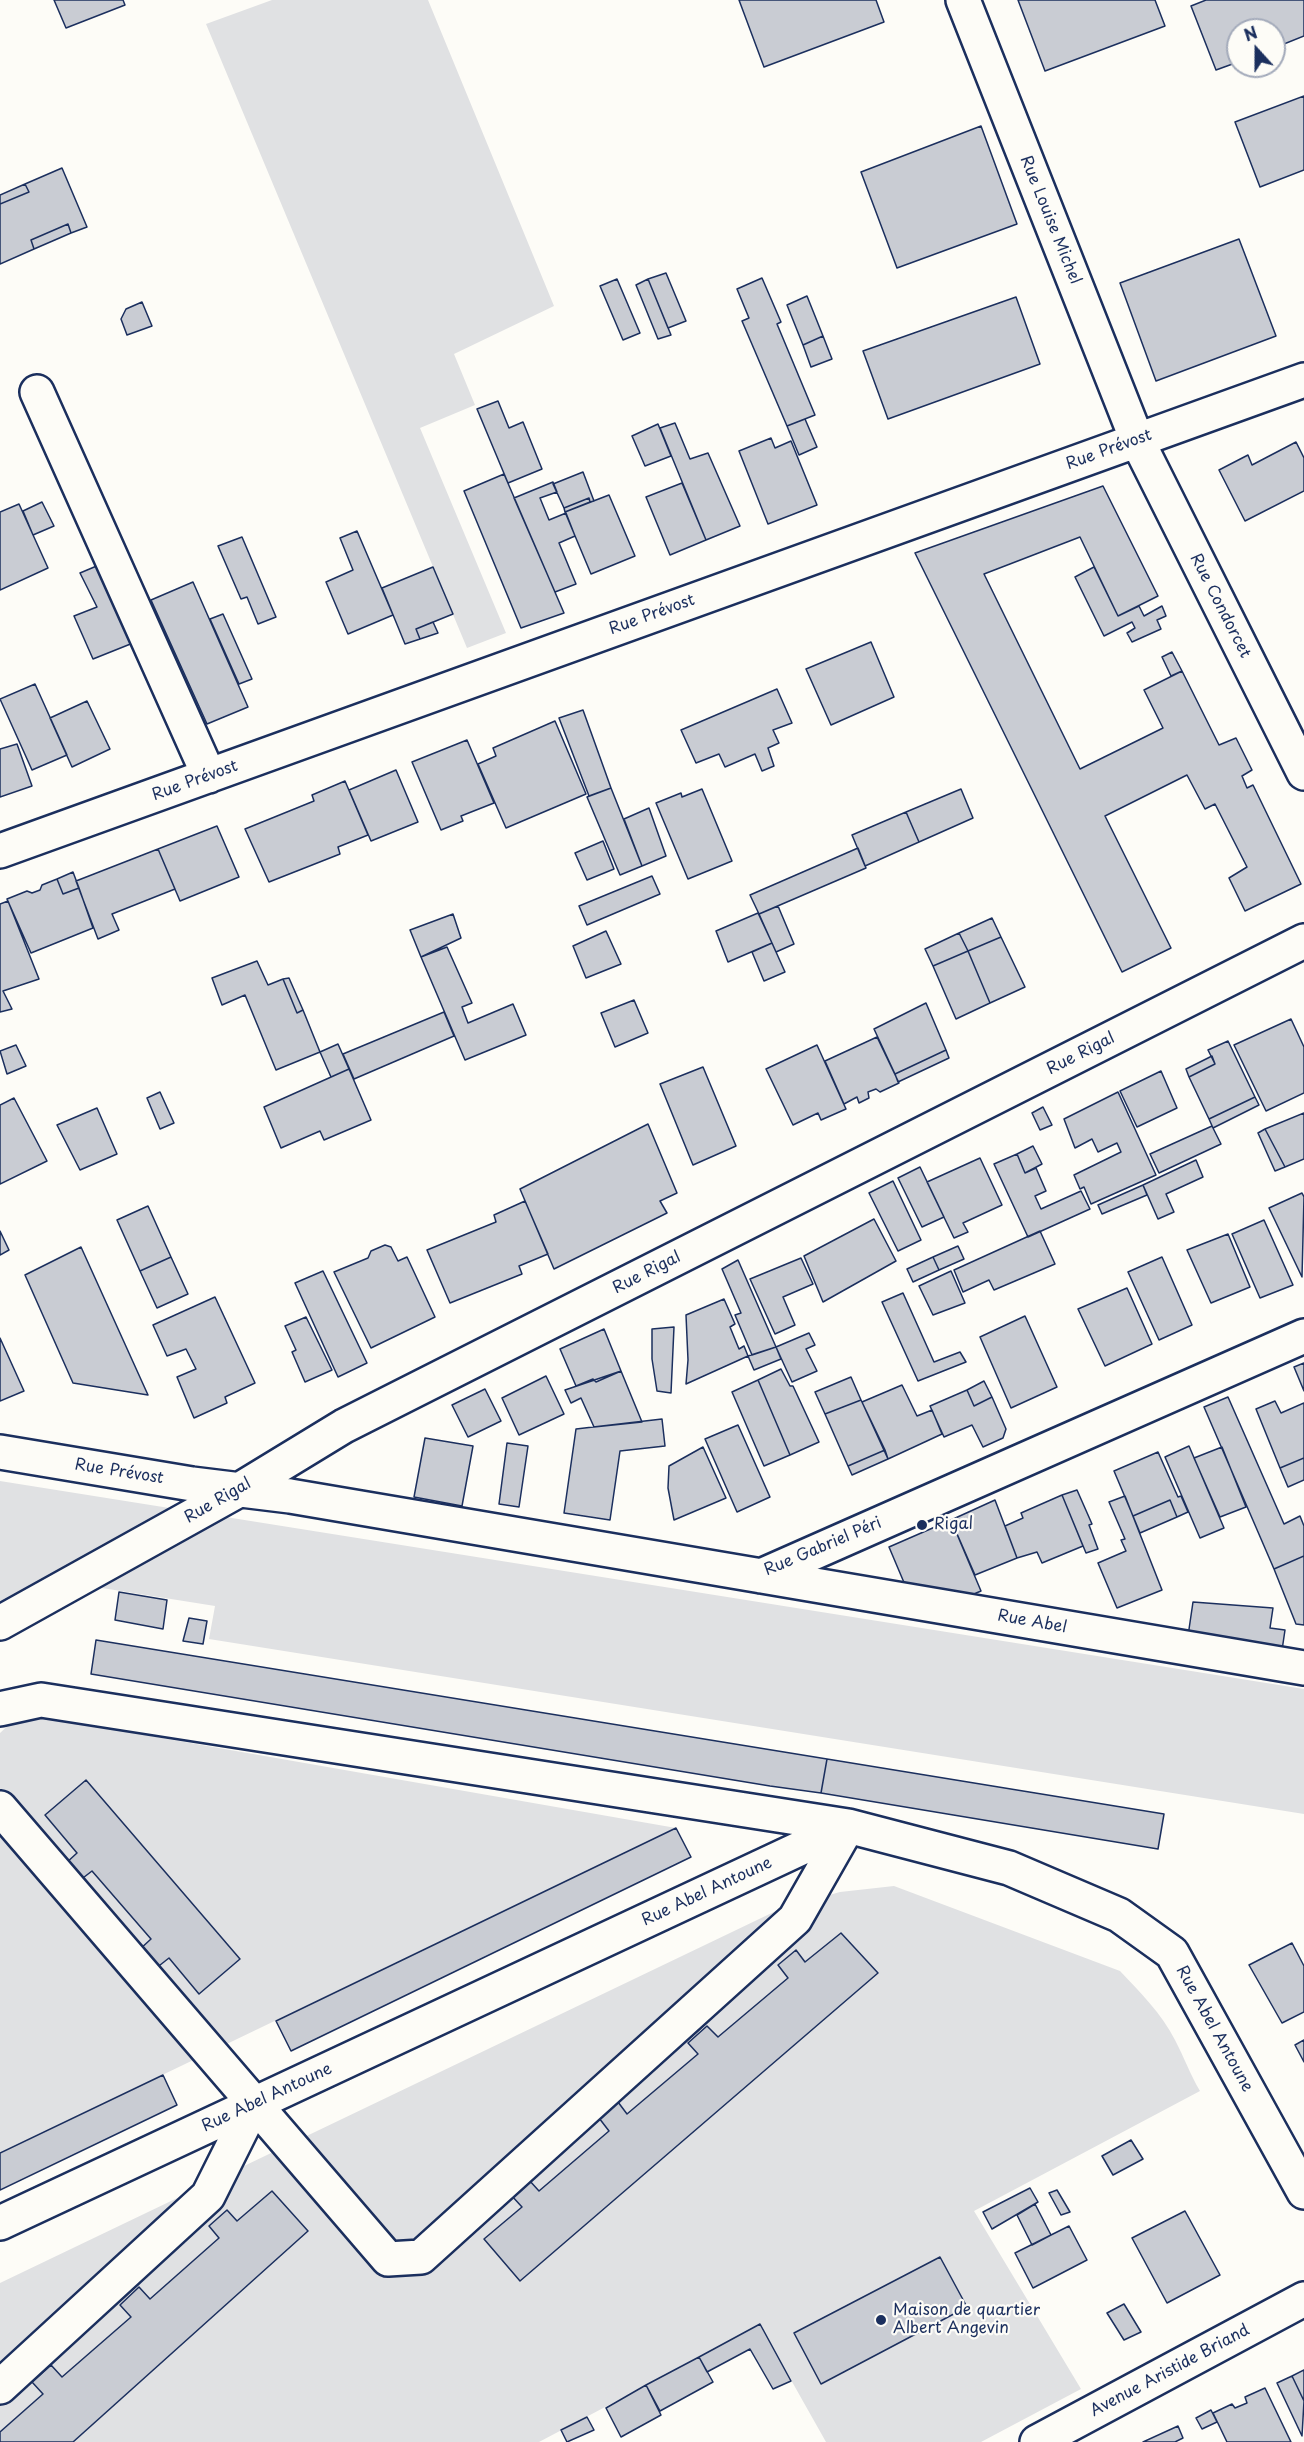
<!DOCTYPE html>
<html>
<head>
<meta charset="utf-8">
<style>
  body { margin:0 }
  #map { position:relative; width:1304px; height:2442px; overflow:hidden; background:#fdfcf7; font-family:"Playpen Sans",sans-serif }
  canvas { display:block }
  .north { position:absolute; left:1226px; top:18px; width:60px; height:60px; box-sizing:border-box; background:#fdfcf7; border:2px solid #a3aaba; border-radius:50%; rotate:339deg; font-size:16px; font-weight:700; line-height:24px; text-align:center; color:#1b2f5e }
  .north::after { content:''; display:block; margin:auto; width:21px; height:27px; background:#1b2f5e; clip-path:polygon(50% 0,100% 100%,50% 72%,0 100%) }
</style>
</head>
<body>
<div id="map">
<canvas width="1304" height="2442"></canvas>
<div class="north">N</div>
</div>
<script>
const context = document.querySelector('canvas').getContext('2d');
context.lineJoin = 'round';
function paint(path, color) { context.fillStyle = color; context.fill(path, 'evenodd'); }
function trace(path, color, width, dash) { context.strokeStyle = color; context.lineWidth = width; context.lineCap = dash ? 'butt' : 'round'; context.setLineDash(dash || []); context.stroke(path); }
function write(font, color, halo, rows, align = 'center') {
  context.font = font + ' "Playpen Sans",sans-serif'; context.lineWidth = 4.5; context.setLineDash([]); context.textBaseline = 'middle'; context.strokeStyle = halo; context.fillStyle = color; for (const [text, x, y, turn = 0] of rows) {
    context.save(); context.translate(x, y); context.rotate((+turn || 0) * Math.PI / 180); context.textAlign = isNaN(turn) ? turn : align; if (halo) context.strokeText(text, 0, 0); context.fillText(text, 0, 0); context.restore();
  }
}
const green = new Path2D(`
  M272,0H428L554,306L454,354L475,405L420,428L506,633L467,648L206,24Z
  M0,1481L1304,1689V1814L209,1639L215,1606L102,1588L0,1611Z
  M36,1716L676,1828L0,2153V1733L14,1720Z
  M894,1886L1120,1971C1140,1992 1162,2014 1175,2040C1184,2057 1190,2074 1200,2091L974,2211L1081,2389L981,2442H826L760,2325L539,2442H0V2283L780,1909L840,1892Z`);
const building = new Path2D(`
  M54,0H123L125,5L66,28Z
  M739,0H876L884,22L764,67Z
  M1018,0H1155L1165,26L1045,71Z
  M1206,0H1304V36L1274,48V30H1238V62L1216,70L1191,6Z
  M1304,96V170L1260,187L1235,122Z
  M981,126L1017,224L897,268L861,172Z
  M62,168L87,227L71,233L68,224L31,240L34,249L0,264V204L29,192L25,184Z
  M25,184L29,192L0,204V195Z
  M68,224L71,233L34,249L31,240Z
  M1239,239L1276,336L1156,381L1120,283Z
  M666,273L686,321L668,328L648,279Z
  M762,278L781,322L777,324L815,415L787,426L742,321L749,318L737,289Z
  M617,279L640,333L623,340L600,286Z
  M648,279L671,335L658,339L636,285Z
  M807,296L823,336L803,345L787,305Z
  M1016,297L1040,364L888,419L863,351Z
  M142,302L152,326L127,335L121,319L126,309Z
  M823,336L832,359L811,367L803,345Z
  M498,401L509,428L523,422L542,469L508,483L477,409Z
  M805,419L817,447L799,455L787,426Z
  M675,423L690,459L708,453L740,526L706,540L660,428Z
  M658,424L671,456L645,466L632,436Z
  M771,438L775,448L791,441L817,505L768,524L739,451Z
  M1296,442L1304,458V491L1245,521L1219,470L1248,455L1252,465Z
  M583,472L594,501L590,502L589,498L564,508L553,484Z
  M504,474L564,613L521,628L464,491Z
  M553,482L557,492L540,498L549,520L566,513L575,536L559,543L576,584L555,592L514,498Z
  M682,483L706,540L670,555L646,497Z
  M1103,486L1158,596L1118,616L1080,537L984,574L1080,769L1163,728L1144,690L1182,671L1219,745L1236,738L1252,770L1242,776L1247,788L1253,785L1301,884L1245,911L1229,878L1247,867L1215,804L1205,809L1187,775L1105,816L1171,948L1122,972L915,553Z
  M609,495L635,556L591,574L565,512Z
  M589,498L590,502L565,512L564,508Z
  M42,502L54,526L33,535L23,511Z
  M19,504L48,568L0,590V512Z
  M357,531L393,615L348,634L326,582L353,570L340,538Z
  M242,537L276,617L258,624L247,597L241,599L218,546Z
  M99,565L133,643L93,659L74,616L97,607L80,573Z
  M433,567L453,614L416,629L420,639L405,644L382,588Z
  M1094,567L1118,616L1139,606L1144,616L1162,606L1166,616L1157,620L1161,629L1132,642L1127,633L1135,628L1132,622L1104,636L1075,577Z
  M193,582L248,707L207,724L151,600Z
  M223,614L252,679L239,684L210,619Z
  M433,622L438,633L420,639L416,629Z
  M871,642L894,697L831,725L806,669Z
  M1172,652L1182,671L1171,676L1162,657Z
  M35,684L67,755L32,770L0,699Z
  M777,689L792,723L773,730L779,743L768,748L774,766L762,771L755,754L725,767L719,754L696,763L681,730Z
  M87,701L110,749L72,767L50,718Z
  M583,710L611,788L589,796L559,718Z
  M555,721L586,794L506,828L478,764L496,756L493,748Z
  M467,740L494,803L461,816L463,821L441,830L412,762Z
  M17,744L32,786L0,797V749Z
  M396,770L418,822L371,841L349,790Z
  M345,781L368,835L338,847L340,854L269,882L245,829L314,801L312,795Z
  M611,788L642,866L620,875L587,797Z
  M702,789L732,861L688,879L656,803L681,793L682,797Z
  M961,789L973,818L919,842L906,812Z
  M649,808L666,856L642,866L624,819Z
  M906,812L919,842L865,866L852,835Z
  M217,826L239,877L180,901L158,849Z
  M603,841L614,869L587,880L575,853Z
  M858,848L866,868L759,914L750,895Z
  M158,849L175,889L112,914L119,930L98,939L76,881Z
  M73,872L79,888L63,894L57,879Z
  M652,876L660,894L587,925L579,906Z
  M57,879L63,894L79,888L93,928L31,953L7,899L27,891L32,893L40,890L42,885Z
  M8,901L39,979L3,991L12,1009L0,1012V904Z
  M778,906L794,944L776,952L759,914Z
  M758,913L772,943L728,962L716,931Z
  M453,914L461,938L421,957L410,930Z
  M992,918L1001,937L968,951L959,933Z
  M606,931L621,964L586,978L573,946Z
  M959,933L968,951L933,966L925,949Z
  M1001,937L1025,987L990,1003L968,951Z
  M772,943L785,972L764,981L752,952Z
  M447,947L472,1003L462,1007L468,1023L513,1004L526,1035L465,1060L421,957Z
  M968,951L990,1003L956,1019L933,966Z
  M257,961L268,985L283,979L297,1013L303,1010L320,1052L276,1070L245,995L222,1005L212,978Z
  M289,978L303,1010L297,1013L283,979Z
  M634,1000L648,1033L615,1047L601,1013Z
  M926,1003L946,1050L895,1074L874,1029Z
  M444,1012L454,1036L354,1079L343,1054Z
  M1291,1019L1304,1047V1093L1266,1111L1234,1045Z
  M877,1037L899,1083L880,1092L876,1089L868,1092L869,1098L859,1103L857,1097L844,1104L825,1061Z
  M1228,1041L1255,1097L1209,1119L1189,1077L1215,1064L1208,1050Z
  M338,1044L349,1069L331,1077L320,1052Z
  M16,1045L26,1066L7,1074L0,1051Z
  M817,1045L846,1109L821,1120L818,1113L793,1125L766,1069Z
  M946,1050L949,1058L898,1082L895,1074Z
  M1212,1056L1215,1064L1189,1077L1186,1069Z
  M703,1067L736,1146L693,1165L660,1084Z
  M349,1069L371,1120L324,1140L320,1131L281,1148L264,1107Z
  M1161,1071L1177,1108L1137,1127L1120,1091Z
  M160,1092L174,1123L160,1129L147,1098Z
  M1118,1092L1156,1175L1091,1204L1084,1187L1080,1189L1074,1175L1121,1152L1117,1143L1098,1152L1092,1139L1075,1148L1064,1119Z
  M1255,1097L1259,1105L1213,1128L1209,1119Z
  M14,1098L47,1161L0,1184V1105Z
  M1043,1107L1052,1125L1040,1130L1032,1113Z
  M97,1108L117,1154L80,1170L57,1125Z
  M1304,1113V1159L1285,1167L1265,1129Z
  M648,1124L677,1193L660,1201L667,1213L554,1269L520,1189Z
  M1212,1126L1221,1144L1159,1173L1150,1154Z
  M1265,1129L1285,1167L1275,1171L1258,1133Z
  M1033,1146L1042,1164L1025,1173L1017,1154Z
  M1017,1154L1025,1173L1036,1168L1046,1191L1035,1196L1041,1209L1081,1191L1090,1209L1028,1237L994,1164Z
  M980,1158L1002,1205L963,1223L968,1232L954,1238L927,1182Z
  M1196,1160L1203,1177L1166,1194L1174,1212L1158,1219L1143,1185Z
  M920,1167L944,1217L922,1227L898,1178Z
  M893,1181L921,1240L898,1251L869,1193Z
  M1143,1185L1147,1195L1102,1214L1098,1205Z
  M1302,1193L1304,1197L1302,1277L1269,1208Z
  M525,1201L548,1254L519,1266L522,1274L450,1303L427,1250L496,1222L494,1215Z
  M148,1206L171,1257L140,1271L117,1220Z
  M874,1219L896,1261L823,1302L804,1256Z
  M1264,1220L1293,1285L1260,1298L1232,1234Z
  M0,1231L9,1250L0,1255Z
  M1040,1231L1055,1264L994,1290L989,1280L963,1292L954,1270Z
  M1228,1234L1250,1287L1211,1303L1187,1250Z
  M385,1245L391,1247L398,1261L407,1257L435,1317L371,1348L334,1272L368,1258L371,1251Z
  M958,1246L964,1259L939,1270L933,1257Z
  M81,1247L148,1395L73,1383L25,1275Z
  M171,1257L188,1294L157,1308L140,1271Z
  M933,1257L939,1270L913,1282L907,1269Z
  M1162,1257L1192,1325L1159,1340L1128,1272Z
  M801,1258L813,1284L783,1297L795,1325L775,1334L750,1279Z
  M738,1260L776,1347L752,1355L735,1315L741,1313L722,1269Z
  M323,1271L367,1363L338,1377L295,1283Z
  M951,1271L965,1303L933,1315L919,1286Z
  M1127,1288L1152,1344L1105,1366L1078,1309Z
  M903,1293L934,1362L960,1352L966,1362L918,1381L882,1302Z
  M215,1297L255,1383L225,1397L227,1403L194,1418L177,1377L196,1369L186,1349L167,1356L153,1325Z
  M724,1299L735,1324L730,1327L739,1349L744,1346L748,1356L686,1384L688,1360L686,1315Z
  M1025,1316L1057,1387L1011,1408L980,1337Z
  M306,1317L332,1370L305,1382L292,1352L296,1350L285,1326Z
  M674,1327L671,1393L657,1391L652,1359V1329Z
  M604,1329L621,1371L596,1382L593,1379L576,1386L560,1349Z
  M809,1333L815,1345L806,1349L817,1371L792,1382L776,1347Z
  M0,1338L24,1391L0,1401Z
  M776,1347L781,1359L754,1370L748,1356Z
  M1304,1363V1391L1294,1367Z
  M781,1369L790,1386H793L819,1442L790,1455L758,1380Z
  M621,1371L642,1422L594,1427L581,1398L571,1403L565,1390Z
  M546,1376L564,1414L519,1435L502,1398Z
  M851,1377L861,1400L825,1414L815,1392Z
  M758,1380L790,1455L764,1466L732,1392Z
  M984,1381L992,1397L974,1406L967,1390Z
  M902,1385L917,1416L932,1410L942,1434L888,1459L862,1402Z
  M485,1389L501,1421L468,1437L452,1405Z
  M967,1390L974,1406L992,1397L1006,1429L1003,1438L983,1447L972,1425L944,1437L930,1406Z
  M1228,1397L1284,1524L1300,1516L1304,1526V1556L1274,1569L1204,1407Z
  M861,1400L885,1450L848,1466L825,1414Z
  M1275,1401L1281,1413L1304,1403V1458L1280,1468L1256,1409Z
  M662,1419L665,1446L620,1451L610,1520L564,1513L576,1429Z
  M738,1425L770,1497L737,1512L705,1439Z
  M425,1438L473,1446L462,1506L414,1497Z
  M507,1443L528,1446L519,1507L499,1504Z
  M1189,1446L1224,1528L1200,1538L1165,1457Z
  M703,1447L726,1498L674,1520L668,1488L669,1466Z
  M1222,1447L1246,1507L1220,1517L1194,1458Z
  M885,1450L888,1459L852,1475L848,1466Z
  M1158,1452L1178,1497L1181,1496L1188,1512L1177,1517L1170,1500L1133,1516L1114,1471Z
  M1304,1458V1480L1288,1487L1280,1468Z
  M1077,1490L1092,1524L1089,1525L1098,1549L1086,1553L1062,1495Z
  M1062,1495L1083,1546L1042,1563L1037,1552L1017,1558L1005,1526L1023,1518L1021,1513Z
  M1125,1496L1162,1590L1117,1608L1098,1563L1126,1551L1121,1540L1125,1539L1109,1502Z
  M995,1500L1017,1558L975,1575L951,1520Z
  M1170,1500L1177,1517L1140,1533L1133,1516Z
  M951,1520L981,1591L962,1599L908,1592L889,1547Z
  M1304,1556V1625L1296,1624L1274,1569Z
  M119,1592L167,1600L163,1629L115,1620Z
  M1193,1602L1273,1608L1270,1628L1285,1630L1281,1657L1188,1636Z
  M189,1618L207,1621L203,1644L183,1641Z
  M96,1640L827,1759L821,1793L770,1786L91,1674Z
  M827,1759L1164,1814L1158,1849L821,1793Z
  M86,1780L240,1959L199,1994L169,1958L155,1969L139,1950L151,1939L92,1871L79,1881L65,1864L77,1853L45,1815Z
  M676,1828L691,1857L291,2051L276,2021Z
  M841,1933L878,1973L520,2281L484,2239L522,2207L511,2195L529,2180L539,2191L609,2131L599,2118L618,2102L627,2114L698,2054L688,2043L707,2026L718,2037L788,1978L778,1965L796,1950L805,1962Z
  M1292,1943L1304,1966V2012L1282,2023L1249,1965Z
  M1304,2040V2062L1295,2045Z
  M163,2075L177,2105L0,2190V2153Z
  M1131,2140L1143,2159L1113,2175L1102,2156Z
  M1030,2188L1038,2202L992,2229L983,2212Z
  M1057,2190L1070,2212L1061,2215L1049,2193Z
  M272,2191L308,2231L73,2442H0V2432L43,2394L32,2382L51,2365L62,2377L131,2317L120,2305L139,2287L150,2299L219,2238L209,2226L227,2210L237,2221Z
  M1035,2204L1051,2235L1032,2245L1017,2215Z
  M1185,2211L1220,2275L1167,2303L1132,2238Z
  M1069,2226L1087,2260L1033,2288L1015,2253Z
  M940,2257L967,2307L821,2384L794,2333Z
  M1124,2304L1141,2332L1124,2340L1107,2313Z
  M760,2324L791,2381L773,2389L750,2349L707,2372L699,2357Z
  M699,2357L713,2382L660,2411L646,2385Z
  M1304,2370V2401L1292,2376Z
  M1292,2376L1304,2401L1302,2436L1277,2383Z
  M646,2385L661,2415L621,2437L606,2408Z
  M1265,2388L1291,2442H1227L1213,2413L1232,2404L1235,2408L1247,2403L1245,2397Z
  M1211,2410L1217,2422L1202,2429L1196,2418Z
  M587,2417L594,2430L567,2442L561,2430Z
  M1178,2426L1183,2438L1175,2442H1143Z`);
const minor = new Path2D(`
  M963,0L1137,440L1304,773
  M37,392L209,776
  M0,851L1304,380
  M0,1452L192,1484L290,1496L1304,1668
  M761,1576L1304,1336
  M0,1623L239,1490L344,1426L1304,941
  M0,1709L41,1700L848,1826L1009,1868L1119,1915L1172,1953L1304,2192
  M0,1808L388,2259L421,2257L795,1919L848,1826
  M0,2223L848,1826
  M0,2387L208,2196L254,2104
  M1037,2442L1304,2299`);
const markers = [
  [922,1525,6,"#1b2f5e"],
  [881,2320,6,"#1b2f5e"]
];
const streetNames = [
  ["Rue Louise Michel",1050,220,68],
  ["Rue Prévost",1109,450,-20],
  ["Rue Condorcet",1220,606,63],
  ["Rue Prévost",652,615,-20],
  ["Rue Prévost",195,781,-20],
  ["Rue Rigal",1081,1054,-27],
  ["Rue Rigal",647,1273,-27],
  ["Rue Prévost",119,1472,9],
  ["Rue Rigal",218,1501,-30],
  ["Rue Gabriel Péri",823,1547,-23],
  ["Rue Abel",1032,1622,10],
  ["Rue Abel Antoune",707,1892,-25],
  ["Rue Abel Antoune",1214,2029,61],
  ["Rue Abel Antoune",267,2098,-25],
  ["Avenue Aristide Briand",1170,2371,-28]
];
const poiNames = [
  ["Rigal",934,1525],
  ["Maison de quartier",893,2311],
  ["Albert Angevin",893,2329]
];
paint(green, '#e0e1e3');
paint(building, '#c9ccd3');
trace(building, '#1b2f5e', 1.5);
trace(minor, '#1b2f5e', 38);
trace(minor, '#fdfcf7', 33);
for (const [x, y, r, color] of markers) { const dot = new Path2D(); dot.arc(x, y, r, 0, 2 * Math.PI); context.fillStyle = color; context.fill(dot); trace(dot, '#fdfcf7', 2); }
write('16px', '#1b2f5e', '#fdfcf7', streetNames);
write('16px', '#1b2f5e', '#fdfcf7', poiNames, 'left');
</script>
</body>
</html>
